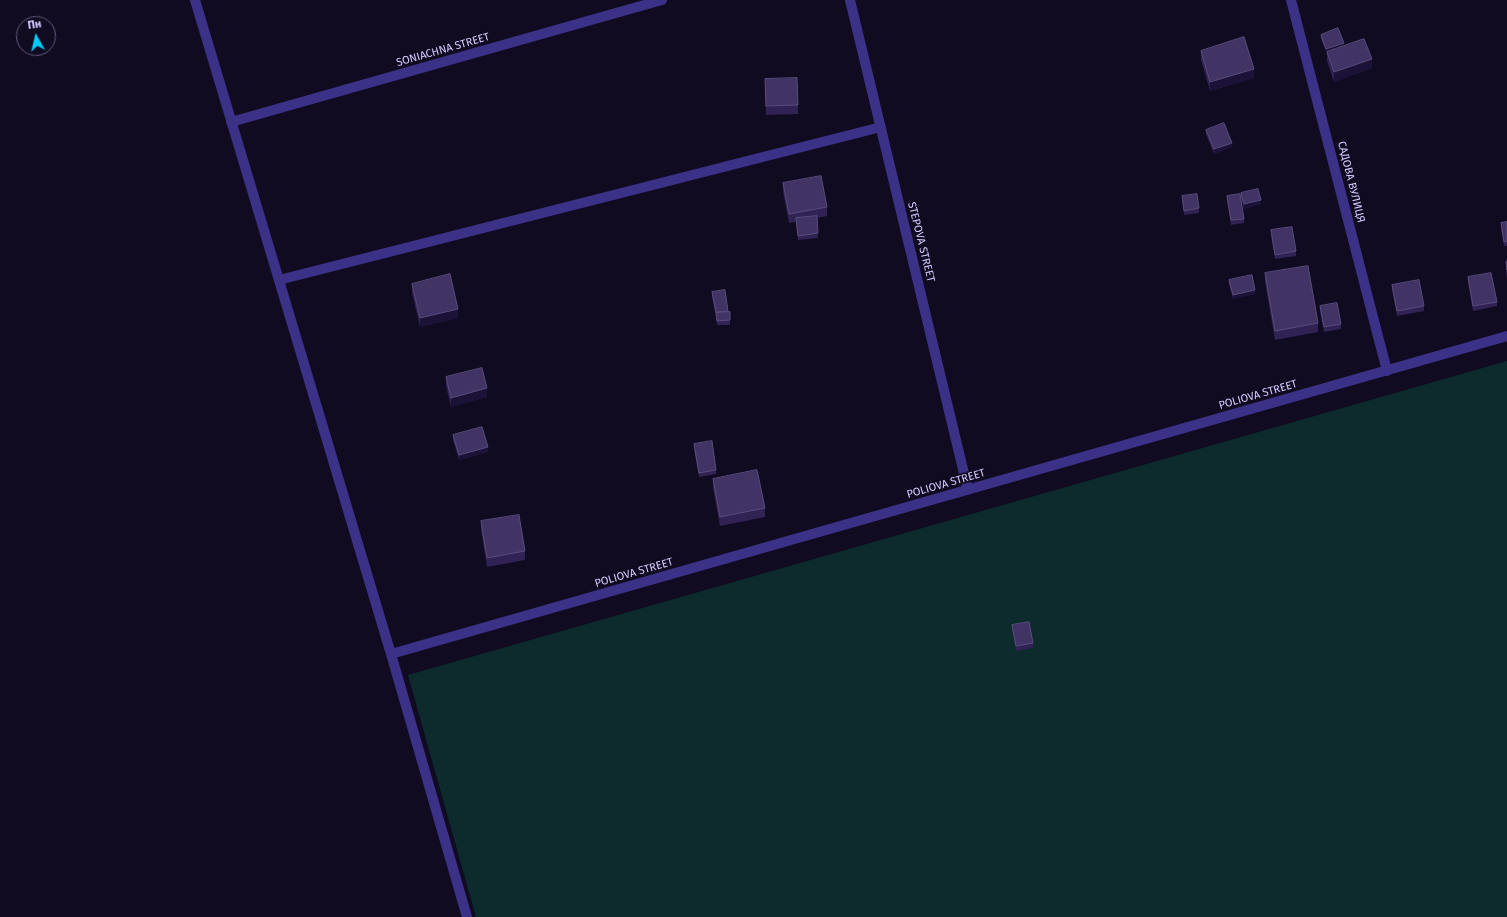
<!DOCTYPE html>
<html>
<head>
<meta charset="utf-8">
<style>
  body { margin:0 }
  #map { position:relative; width:1507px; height:917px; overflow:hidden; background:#110b22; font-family:"Fira Sans",sans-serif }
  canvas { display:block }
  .north { position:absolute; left:16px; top:16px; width:40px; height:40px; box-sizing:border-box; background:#110b22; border:1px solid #60587a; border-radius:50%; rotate:352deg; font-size:11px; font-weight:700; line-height:16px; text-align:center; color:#d6ccff }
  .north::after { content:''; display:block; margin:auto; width:14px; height:18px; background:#00caf7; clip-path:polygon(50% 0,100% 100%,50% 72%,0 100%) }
</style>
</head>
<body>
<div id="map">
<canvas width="1507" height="917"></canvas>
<div class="north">Пн</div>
</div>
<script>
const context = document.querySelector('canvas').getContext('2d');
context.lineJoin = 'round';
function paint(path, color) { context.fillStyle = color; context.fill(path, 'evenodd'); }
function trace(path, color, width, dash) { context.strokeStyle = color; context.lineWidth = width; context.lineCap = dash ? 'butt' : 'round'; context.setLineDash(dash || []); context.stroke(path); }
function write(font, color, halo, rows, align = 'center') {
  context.font = font + ' "Fira Sans",sans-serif'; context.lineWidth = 3.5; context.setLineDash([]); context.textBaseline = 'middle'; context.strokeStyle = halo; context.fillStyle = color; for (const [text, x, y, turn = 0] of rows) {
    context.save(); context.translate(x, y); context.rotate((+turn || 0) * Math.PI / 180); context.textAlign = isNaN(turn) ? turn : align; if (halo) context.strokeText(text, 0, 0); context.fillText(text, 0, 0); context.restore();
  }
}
const green = new Path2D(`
  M1507,361V917H476L408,675Z`);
const lane = new Path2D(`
  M195,0L391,654L467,917`);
const street = new Path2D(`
  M850,0L968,490
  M1291,0L1387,371
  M231,122L662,0
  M279,280L881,127
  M391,654L1507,336`);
const wall = new Path2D(`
  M1321,35L1344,46L1372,68L1334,82L1327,61V54L1321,39Z
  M1201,51L1254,78L1210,91L1201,60Z
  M765,88L798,105V114L766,115Z
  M1206,130L1232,147L1214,154L1206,134Z
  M783,183L827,207V216L817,218L818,238L798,240L796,222L789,223L783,192Z
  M1241,193L1261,204L1244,209L1241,198Z
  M1182,196L1199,208V213L1184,215Z
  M1227,196L1244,219V223L1231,225L1227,201Z
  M1507,222V246H1504L1501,227V223Z
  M1271,230L1296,251V256L1275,259L1271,235Z
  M1507,261V279L1506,271V262Z
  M1265,273L1318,323V332L1275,340L1265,282Z
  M1468,277L1497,302V306L1473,311L1468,282Z
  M1229,280L1255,294L1233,299L1229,284Z
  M412,284L458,318L420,327L412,293Z
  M1392,285L1424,306V311L1397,316L1392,290Z
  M712,292L728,311V312H730V325H717L716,317L712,297Z
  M1320,306L1341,324V329L1324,332L1320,311Z
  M446,377L487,397L451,407L446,386Z
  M453,435L488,452L459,460L453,440Z
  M694,444L716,470V474L699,477L694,449Z
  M713,479L765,508V517L720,526L713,488Z
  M481,521L525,551V560L487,567L481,530Z
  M1012,625L1033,643V648L1016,651L1012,630Z`);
const shadedWall = new Path2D(`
  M1344,43V47L1327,52L1326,54V49Z
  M1372,59V68L1334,82V72Z
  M1254,69V78L1210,91V82Z
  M1232,143V147L1214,154V149Z
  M1261,200V204L1244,209V204Z
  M1255,290V294L1233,299V295Z
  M458,309V318L420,327V318Z
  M487,388V397L451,407V398Z
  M488,447V452L459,460V455Z`);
const building = new Path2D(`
  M1338,28L1344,43L1326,49L1321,35Z
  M1244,37L1254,69L1210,82L1201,51Z
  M1364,39L1372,59L1334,72L1327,52Z
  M797,78L798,105L766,106L765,79Z
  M1224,123L1232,143L1214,149L1206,130Z
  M821,176L827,207L789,214L783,183Z
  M1258,189L1261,200L1244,204L1241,193Z
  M1197,194L1199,208L1184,211L1182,196Z
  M1240,194L1244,219L1231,220L1227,196Z
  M817,216L818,233L798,236L796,218Z
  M1507,222V241L1504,242L1501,223Z
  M1292,227L1296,251L1275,255L1271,230Z
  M1507,261V270L1506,262Z
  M1308,266L1318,323L1275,331L1265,273Z
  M1491,273L1497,302L1473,306L1468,277Z
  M450,274L458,309L420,318L412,284Z
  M1252,275L1255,290L1233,295L1229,280Z
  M1419,280L1424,306L1397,311L1392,285Z
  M725,290L728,311L716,312L712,292Z
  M1337,303L1341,324L1324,327L1320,306Z
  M730,312V320L717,321L716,313Z
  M482,368L487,388L451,398L446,377Z
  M482,427L488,447L459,455L453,435Z
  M712,441L716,470L699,473L694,444Z
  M757,470L765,508L720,517L713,479Z
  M519,515L525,551L487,558L481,521Z
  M1029,622L1033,643L1016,646L1012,625Z`);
const streetNames = [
  ["SONIACHNA STREET",443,50,-16],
  ["САДОВА ВУЛИЦЯ",1351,182,76],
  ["STEPOVA STREET",921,242,76],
  ["POLIOVA STREET",1258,395,-16],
  ["POLIOVA STREET",946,484,-16],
  ["POLIOVA STREET",634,573,-16]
];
paint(green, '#0d2b2d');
trace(lane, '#3b3186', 10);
trace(street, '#3b3186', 10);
paint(wall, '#302252');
paint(shadedWall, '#1c1137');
paint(building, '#413465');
trace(building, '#594c7d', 1);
write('11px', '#d6ccff', '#110b22', streetNames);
</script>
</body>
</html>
